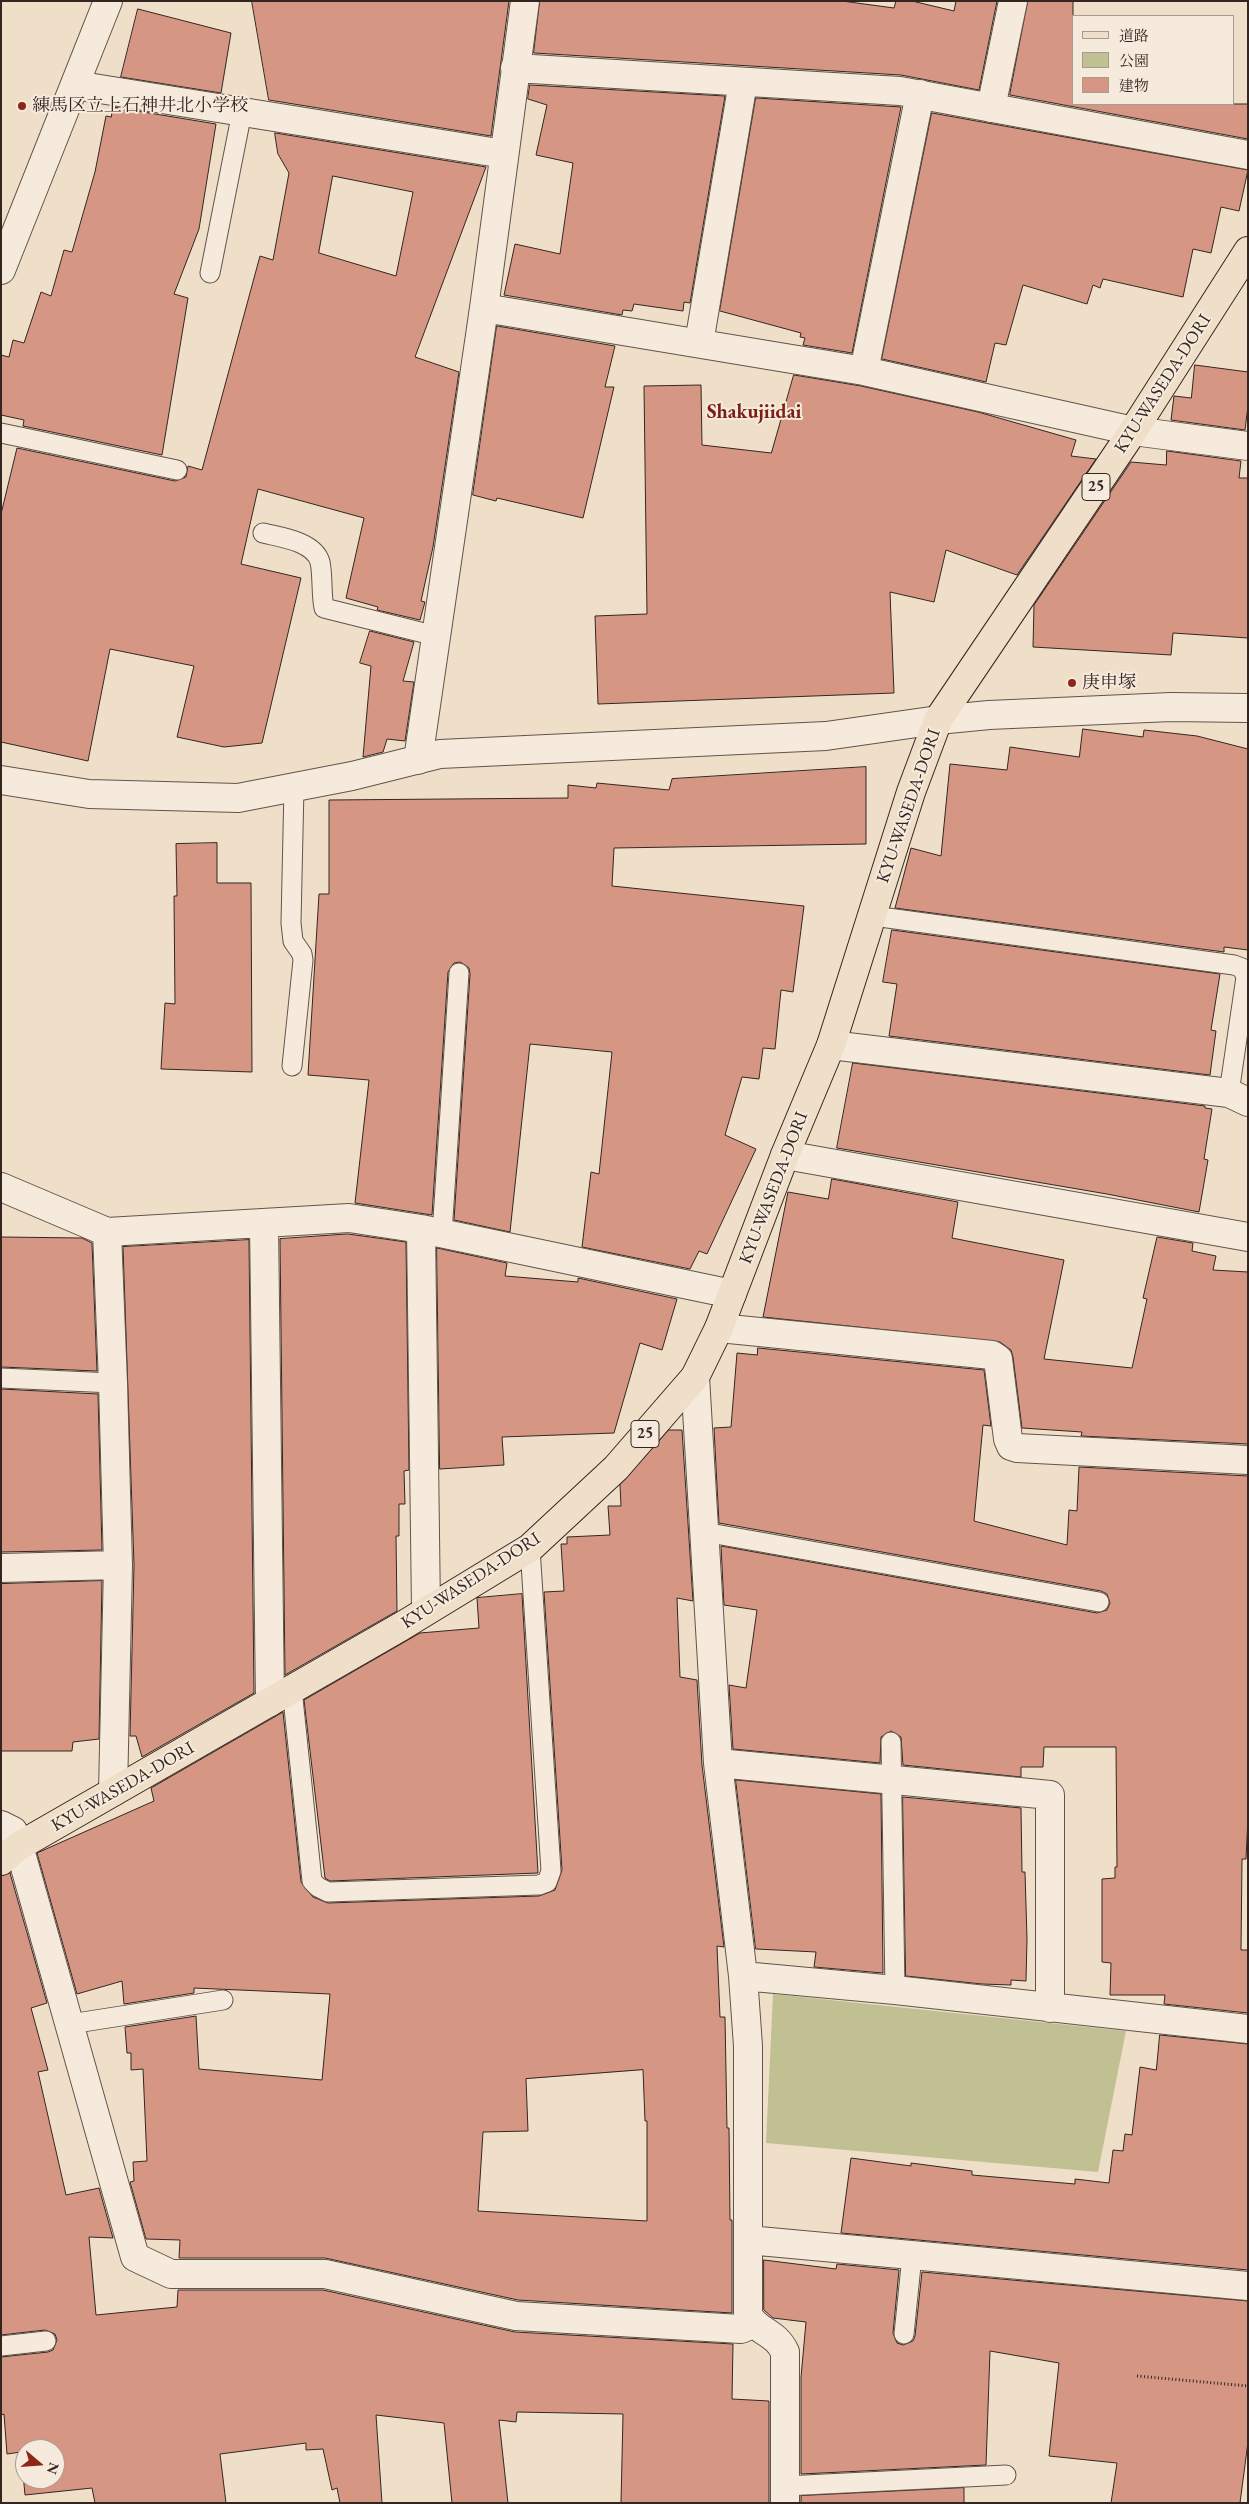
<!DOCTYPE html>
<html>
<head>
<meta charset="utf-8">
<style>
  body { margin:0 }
  #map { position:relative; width:1249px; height:2504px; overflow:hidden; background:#f0dfc8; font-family:"EB Garamond","Noto Serif JP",serif }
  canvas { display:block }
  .frame { position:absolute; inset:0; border:2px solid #332621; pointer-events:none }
  .legend { position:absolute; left:1072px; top:15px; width:162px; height:90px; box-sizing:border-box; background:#f5eadb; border:1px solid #a79c91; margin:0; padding:6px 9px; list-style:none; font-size:15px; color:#332621 }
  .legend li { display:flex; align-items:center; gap:10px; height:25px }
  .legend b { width:25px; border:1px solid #a79c91 }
  .north { position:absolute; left:15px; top:2439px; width:50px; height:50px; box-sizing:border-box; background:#f5eadb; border:1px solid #a79c91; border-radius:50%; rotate:108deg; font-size:14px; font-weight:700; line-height:20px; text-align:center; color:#332621 }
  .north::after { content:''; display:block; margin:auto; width:18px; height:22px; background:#8f2418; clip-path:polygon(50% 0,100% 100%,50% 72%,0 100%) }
</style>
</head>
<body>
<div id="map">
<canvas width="1249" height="2504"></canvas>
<div class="frame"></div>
<ul class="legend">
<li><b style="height:6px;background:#f0dfc8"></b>道路</li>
<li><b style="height:14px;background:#c0c092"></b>公園</li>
<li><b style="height:14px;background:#d59784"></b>建物</li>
</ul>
<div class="north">N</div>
</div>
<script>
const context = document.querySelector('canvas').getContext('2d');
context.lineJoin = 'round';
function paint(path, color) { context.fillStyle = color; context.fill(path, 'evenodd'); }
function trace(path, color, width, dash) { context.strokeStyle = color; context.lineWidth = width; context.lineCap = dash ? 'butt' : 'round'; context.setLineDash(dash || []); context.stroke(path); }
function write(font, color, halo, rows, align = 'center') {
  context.font = font + ' "EB Garamond","Noto Serif JP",serif'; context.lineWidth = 4; context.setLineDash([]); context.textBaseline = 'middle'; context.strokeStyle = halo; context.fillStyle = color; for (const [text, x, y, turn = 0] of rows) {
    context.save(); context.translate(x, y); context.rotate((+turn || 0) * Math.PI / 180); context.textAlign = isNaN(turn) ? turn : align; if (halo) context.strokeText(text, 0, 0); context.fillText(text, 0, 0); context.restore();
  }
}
const green = new Path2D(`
  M773,1994L1126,2031L1098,2172L766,2143Z`);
const building = new Path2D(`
  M252,1H509L491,136L269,100Z
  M540,1H842L894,8L896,1H912L954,11L956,1H997L979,90L901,75L534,53Z
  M1028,1H1073V104H1248V139L1010,95Z
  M138,9L231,33L221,93L121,77Z
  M530,85L725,96L690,303L684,302L683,311L634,304L632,311L623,310L622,315L504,295L515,244L560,254L573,163L536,155L547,105L528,99Z
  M756,98L901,107L852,353L803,345L805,338L800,337L801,333L720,311Z
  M113,107L216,124L199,229L174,294L188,298L162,455L23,426L24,420L1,415V355L9,357L13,340L24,343L41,292L51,296L64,250L72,252L95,172L106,116L111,117Z
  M932,113L1248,170L1239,211L1221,207L1211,253L1193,249L1183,297L1103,279L1100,288L1093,285L1087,304L1023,285L1006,345L995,343L986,382L882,359Z
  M275,133L486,167L415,357L459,372L433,547L421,601L425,602L420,620L377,610L378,607L346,598L364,518L258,489L241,564L301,578L262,743L224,747L177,737L194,666L110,649L88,761L1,742V514L17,448L175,481L186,477L188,466L202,470L260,256L273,260L289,173L278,154ZM333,176L413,192L396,276L319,253Z
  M497,326L615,346L605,387H614L583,518L497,498L496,501L473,495Z
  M1195,365L1248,372V406L1245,430L1171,420L1174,396L1191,398Z
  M794,375L861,386L978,412L1076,440L1071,456L1096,459L1017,575L946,550L934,602L890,592L894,693L598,704L595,616L647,614L644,386L701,385L702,445L771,453Z
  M1167,451L1241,461L1239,478H1248V638L1173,633L1171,655L1033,647L1034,605L1131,462L1166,465Z
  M370,631L414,642L403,681L414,682L405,741L387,739L383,752L363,757L371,666L360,663Z
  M1083,729L1143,737L1144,730L1197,736L1248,749V950L1224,947V952L895,908L911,848L941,856L950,764L1007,770L1010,747L1079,757Z
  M866,767V844L614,848L612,886L804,906L793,992L781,990L775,1049L763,1048L759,1079L742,1077L725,1135L756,1149L707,1254L699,1251L690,1269L582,1247L591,1172L599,1174L612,1052L530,1044L510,1232L454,1220L470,974L469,968L460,962L454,963L448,972L432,1215L355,1203L369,1080L308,1075L319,894H329V800L568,798V785L596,788L597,783L669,790L672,779Z
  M217,843V883H251L252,1072L161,1069L165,1003L175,1004L174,896H177L176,844Z
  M892,930L1220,974L1211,1030L1216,1031L1210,1075L889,1036L897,984L883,982Z
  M853,1063L1205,1106V1108L1212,1109L1204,1159L1208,1160L1199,1212L1107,1194L837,1148Z
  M832,1179L958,1202L952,1238L1064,1260L1044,1359L1132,1368L1147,1299L1143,1298L1157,1237L1193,1243L1192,1251L1216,1256L1213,1270L1248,1272V1444L1081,1436L1082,1432L1022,1428L1013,1357L1011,1350L1000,1342L763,1317L788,1192L828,1199Z
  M348,1234L406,1242L409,1470L404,1471L405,1504H399V1536H396L397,1611L285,1675L280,1239Z
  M1,1237L82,1238L92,1243L97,1371L1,1367Z
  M249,1240L254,1693L142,1757L136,1736H130L134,1565L123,1247Z
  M437,1248L507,1263L505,1276L578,1282V1278L677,1299L662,1350L640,1343L614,1433L502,1437L504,1465L440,1469Z
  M758,1348L984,1370L991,1426L983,1425L974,1521L1067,1545L1069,1510L1077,1511L1079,1467L1248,1476V1818L1246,1859H1242L1241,1950H1248V2013L1164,2004L1165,1995H1110L1111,1963L1102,1962V1879L1115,1878V1867H1117L1116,1747H1044L1043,1767H1021V1777L903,1765L901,1737L891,1731L881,1737L880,1763L733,1749L729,1685L746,1688L757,1610L724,1605L721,1546L1097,1613L1107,1610L1110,1603L1107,1594L1101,1591L719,1523L714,1428L731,1427L737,1353L757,1355Z
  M1,1389L98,1394L102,1550L1,1552Z
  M669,1430H682L693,1601L677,1598L680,1677L697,1680L702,1765L724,1947L717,1946L720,2017H725L727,2128H729L730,2220H732V2313L518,2300L325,2258H179L180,2240L146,2239L130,2182L134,2181L133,2162L147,2161L143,2069L131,2070V2053H127L125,2027L196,2016L199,2069L322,2080L330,1994L194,1988V1993L124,2004L122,1981L77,1994L37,1853L154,1801L151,1788L283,1712L301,1882L313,1897L328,1903L539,1896L555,1890L562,1870L544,1592L564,1591L561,1544H567V1537L610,1535L608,1506H621L620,1485ZM643,2070L645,2121H647V2221L478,2211L483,2132L528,2131L526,2079Z
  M102,1581L99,1739L73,1742L72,1751H1V1584Z
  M522,1594L538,1873L330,1881L325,1878L304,1700L420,1633L479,1628L477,1598Z
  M736,1780L881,1794L883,1973L814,1967L816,1952L756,1949Z
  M903,1797L1021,1808L1022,1872H1025L1027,1939L1026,1981L1011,1980V1985L982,1984L906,1976Z
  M10,1873L47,2003L31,2008L48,2070L38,2072L66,2195L99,2188L113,2238L89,2237L96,2315L177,2307L178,2290H323L515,2332L733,2344L732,2399L769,2401V2503H621L623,2414L517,2412L516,2422L499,2420L508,2503H452L444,2423L376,2415L382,2503H340L337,2488L332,2490L323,2449L306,2450V2443L220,2454L226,2503H95L92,2488L25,2495L21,2452L7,2454L4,2414L1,2415V2357L48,2352L53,2350L57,2340L55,2334L45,2330L1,2335V1876ZM25,2449H55V2479H25Z
  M1160,2035L1248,2044V2270L841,2233L851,2158L911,2166V2163L972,2171V2175L1075,2184V2179L1109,2183L1113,2150L1123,2151L1125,2134L1132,2135L1140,2067L1156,2070Z
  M764,2260L836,2269L837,2264L899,2270L893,2333L897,2343L903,2345L913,2341L915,2336L922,2272L1248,2301V2442L1240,2503H1111L1117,2463L1049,2456L1059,2363L990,2351L986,2465L801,2474V2377L806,2322L773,2318L764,2310Z
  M964,2488V2503H801V2496Z`);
const path = new Path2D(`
  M1137,2376L1248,2386`);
const service = new Path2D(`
  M210,273L242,112
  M1,433L177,470
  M263,533C279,537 314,541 320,562C323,576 321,593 324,608L436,636
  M873,916L1234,965L1242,968L1246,977L1229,1093
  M292,1066L303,960L302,954L293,941L291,923L294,787
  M442,1234L459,973
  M1,1378L113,1383
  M704,1532L1099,1602
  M292,1689L312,1881L318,1887L328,1892L539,1885L547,1882L551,1871L530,1548
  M891,1742L895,1990
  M70,2024L223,2000
  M904,2334L912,2256
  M1,2346L46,2341
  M785,2486L1006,2475`);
const minor = new Path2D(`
  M515,68L900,91L1248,155
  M75,85L504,154
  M991,108L1013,1
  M1,270L108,1
  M484,308L864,371L1133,431L1248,446
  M699,343L743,82
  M864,371L920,94
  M418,760L484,308L525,1
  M831,1045L1229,1093L1248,1102
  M785,1155L1248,1237
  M1,1187L107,1232L349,1218L421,1229L732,1294
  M264,1223L270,1702
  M421,1229L426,1610
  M107,1232L113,1383L118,1565L113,1792
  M719,1328L992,1355L998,1359L1008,1439L1011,1446L1017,1448L1248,1460
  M695,1377L718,1763L743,1976L748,2046V2315C758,2333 775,2331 785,2352V2503
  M1,1568L118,1565
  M718,1763L1050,1795V2008
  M1,1825L13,1831L19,1846L135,2257L171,2274H325L516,2316L741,2329L753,2324
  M743,1976L895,1990L1248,2029
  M748,2240L1248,2286`);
const tertiary = new Path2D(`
  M1,780L89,794L238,798L352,776L440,754L826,736L938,720L989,715L1171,707L1248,708`);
const primary = new Path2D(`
  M1,1861L19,1846L402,1626L530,1548L616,1468L695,1377L719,1328L785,1155L831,1045L911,792L938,720L1133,431L1248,251`);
const markers = [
  [22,106,5,"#8f2418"],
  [1072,683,5,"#8f2418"]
];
const shields = [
  [1096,487,28],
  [645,1434,28]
];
const shieldNames = [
  ["25",1096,487],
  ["25",645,1434]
];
const poiNames = [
  ["練馬区立上石神井北小学校",32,106],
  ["庚申塚",1082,683]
];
const streetNames = [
  ["KYU-WASEDA-DORI",1163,384,-57],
  ["KYU-WASEDA-DORI",909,806,-71],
  ["KYU-WASEDA-DORI",774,1188,-69],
  ["KYU-WASEDA-DORI",471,1581,-33],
  ["KYU-WASEDA-DORI",123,1787,-30]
];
const quarterNames = [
  ["Shakujiidai",754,413]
];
paint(green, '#c0c092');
paint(building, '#d59784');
trace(building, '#332621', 1);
trace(service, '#62544b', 21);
trace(minor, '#62544b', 30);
trace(tertiary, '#62544b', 30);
trace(primary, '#332621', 30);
trace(path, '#332621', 3, [1, 2.5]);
trace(service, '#f5eadb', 19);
trace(minor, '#f5eadb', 28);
trace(tertiary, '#f5eadb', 28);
trace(primary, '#f0dfc8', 28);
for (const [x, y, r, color] of markers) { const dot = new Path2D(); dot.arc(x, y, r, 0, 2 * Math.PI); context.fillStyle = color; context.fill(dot); trace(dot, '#f5eadb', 2); }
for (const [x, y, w] of shields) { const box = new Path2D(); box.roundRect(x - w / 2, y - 13.5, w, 27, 4); context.fillStyle = '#f5eadb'; context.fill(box); trace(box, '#332621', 1); }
write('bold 16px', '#332621', null, shieldNames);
write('18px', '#332621', '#f5eadb', poiNames, 'left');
write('18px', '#332621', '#f5eadb', streetNames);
write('bold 20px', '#7a1f14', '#f5eadb', quarterNames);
</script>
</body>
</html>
